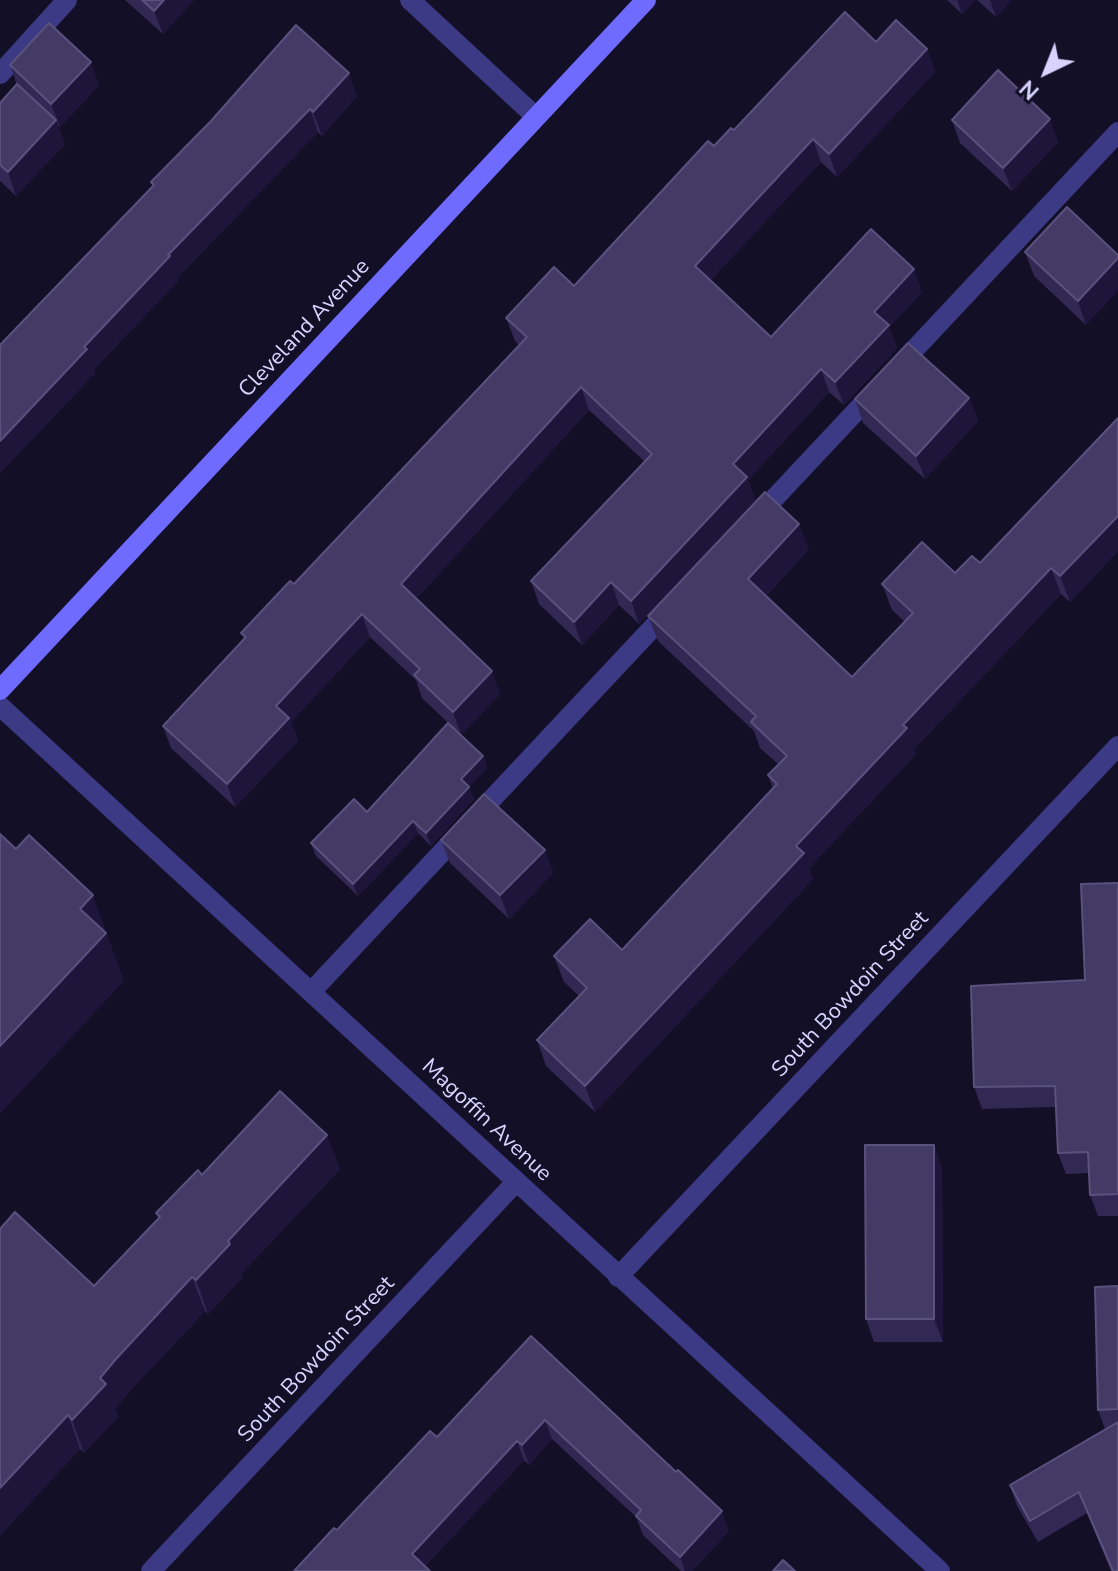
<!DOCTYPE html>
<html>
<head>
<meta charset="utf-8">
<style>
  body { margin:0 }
  #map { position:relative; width:1118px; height:1571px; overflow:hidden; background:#130f26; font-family:"Nunito Sans",sans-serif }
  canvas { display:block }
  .north { position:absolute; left:1006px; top:32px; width:80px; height:80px; -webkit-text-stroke:6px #130f26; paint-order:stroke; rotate:223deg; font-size:22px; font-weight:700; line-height:32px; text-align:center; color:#d9d4ff }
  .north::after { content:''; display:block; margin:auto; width:28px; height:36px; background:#d9d4ff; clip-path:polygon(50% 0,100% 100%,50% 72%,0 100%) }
</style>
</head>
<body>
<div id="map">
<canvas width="1118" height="1571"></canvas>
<div class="north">N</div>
</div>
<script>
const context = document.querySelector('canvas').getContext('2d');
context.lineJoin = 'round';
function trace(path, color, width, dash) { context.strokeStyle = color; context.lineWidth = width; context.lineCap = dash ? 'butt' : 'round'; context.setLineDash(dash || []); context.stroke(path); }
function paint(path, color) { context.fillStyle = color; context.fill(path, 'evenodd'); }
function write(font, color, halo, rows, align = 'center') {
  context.font = font + ' "Nunito Sans",sans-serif'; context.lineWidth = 6; context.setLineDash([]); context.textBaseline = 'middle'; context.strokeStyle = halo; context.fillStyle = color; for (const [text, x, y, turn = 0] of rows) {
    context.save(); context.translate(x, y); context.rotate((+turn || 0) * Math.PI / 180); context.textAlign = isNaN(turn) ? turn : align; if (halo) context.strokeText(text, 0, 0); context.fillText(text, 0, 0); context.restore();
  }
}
const lane = new Path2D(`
  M0,74L67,0
  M897,368L1118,132
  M754,520L875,391
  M311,992L672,607`);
const street = new Path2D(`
  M410,0L536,117
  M0,706L940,1571
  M618,1277L1118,746
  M151,1571L516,1182`);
const secondary = new Path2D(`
  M0,690L646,0`);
const wall = new Path2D(`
  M125,0H194L163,34Z
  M947,0H975L962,14Z
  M977,0H1012L996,17Z
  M876,42L927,49L935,72L837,177L821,162L710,280L771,337L922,292L889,327L897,348L844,405L829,392L748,480L755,500L639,624L619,605L582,645L539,604L531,581L645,462L589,410L416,599L500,694L461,735L422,698L416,680L370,637L291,722L298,741L235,807L171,748L163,726L244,639L241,633L294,584L519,345L515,341L506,318L574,286L714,146L734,130Z
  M10,65L99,85L60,127L58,126L65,144L16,196L0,181V103L17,85Z
  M357,96L322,136L318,132L178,277L179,280L94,369L95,373L0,473V345L153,186L151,182L211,121Z
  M952,120L1058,142L1012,191L960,143Z
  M1067,207L1086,325L1034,276L1025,252Z
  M969,398L978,421L925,479L863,423L855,399Z
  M1118,419V551L1070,602L1061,594L914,749L916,754L809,868L813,879L595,1112L546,1066L537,1040L579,996L564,982L554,956L622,950L773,789L768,775L778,764L760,748L754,731L658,641L648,616L809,549L766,596L852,677L905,622L892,610L882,584L955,573L980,563Z
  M483,756L487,768L469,787L474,799L431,846L418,833L358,896L316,856L311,843L367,812Z
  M441,840L545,850L553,873L509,919L450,863Z
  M1118,883V1216H1098L1090,1195L1089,1173L1066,1174L1058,1153L1056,1107L982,1109L974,1087L1085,980Z
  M934,1145L942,1169L943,1342H874L866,1319Z
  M340,1169L241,1274L243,1277L208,1314L205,1311L128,1393L115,1409L118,1417L84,1453L80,1449L0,1535V1229L94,1286L158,1218L156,1213L202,1175Z
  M1118,1286V1571H1111L1087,1513L1038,1542L1017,1506L1010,1485L1105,1429L1098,1410Z
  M531,1336L729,1531L692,1571H681L643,1535L636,1517L552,1439L529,1465L524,1460L425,1566L337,1530L437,1437Z`);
const shadedWall = new Path2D(`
  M164,0H194L163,34L154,11Z
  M957,0H975L962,14Z
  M990,0H1012L996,17Z
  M927,49L935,72L837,177L829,154Z
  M91,62L99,85L60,127L51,104Z
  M349,73L357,96L322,136L313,112Z
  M310,109L318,132L178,277L179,280L94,369L95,373L0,473V441L168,255Z
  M1050,119L1058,142L1012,191L1003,168Z
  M56,120L65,144L16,196L8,172Z
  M813,139L821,162L703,289L695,266Z
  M1118,258V291L1086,325L1078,301Z
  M914,269L922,292L889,327L897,348L844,405L835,382L874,312Z
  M821,369L829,392L748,480L755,500L639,624L631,601L733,464Z
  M581,387L589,410L409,607L401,584Z
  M969,398L978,421L925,479L916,456Z
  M1118,516V551L1070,602L1060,576Z
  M799,524L809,549L757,605L748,579Z
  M1051,568L1061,594L914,749L916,754L809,868L813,879L595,1112L585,1086L903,725Z
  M611,582L619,605L582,645L574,622Z
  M362,614L370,637L291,722L298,741L235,807L227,784L276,706Z
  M492,671L500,694L461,735L453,712Z
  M483,756L487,768L465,791L461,779Z
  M469,787L474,799L431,846L426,833Z
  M413,821L418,833L358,896L353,884Z
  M545,850L553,873L509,919L500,895Z
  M93,895L124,981L0,1114V1046L80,909Z
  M327,1135L340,1169L241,1274L243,1277L208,1314L196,1280L228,1241Z
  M934,1145L942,1169L943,1342L934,1319Z
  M192,1277L205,1311L128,1393L115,1409L118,1417L84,1453L72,1420L100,1378L116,1359Z
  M68,1415L80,1449L0,1535V1488Z
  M545,1420L552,1439L529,1465L522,1445Z
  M517,1441L524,1460L420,1571L412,1554Z
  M722,1511L729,1531L692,1571H685L680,1557Z`);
const building = new Path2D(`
  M142,0H164L154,11Z
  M845,12L876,42L896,20L927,49L829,154L813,139L695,266L771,337L871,229L914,269L874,312L889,325L835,382L821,369L733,464L747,477L631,601L611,582L574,622L531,581L652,454L581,387L401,584L492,671L453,712L414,675L420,669L362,614L276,706L289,718L227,784L163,726L246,637L241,633L290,581L294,584L527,337L506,318L554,267L574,286L708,141L714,146L731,128L734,130Z
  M49,23L91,62L51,104L10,65Z
  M296,25L349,73L313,112L310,109L168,255L170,256L84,347L87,349L0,441V345L154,185L151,182L211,121Z
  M998,70L1050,119L1003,168L952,120Z
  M17,84L56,120L8,172L0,165V103Z
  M1067,207L1118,255V258L1078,301L1025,252Z
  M908,343L969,398L916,456L855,399Z
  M1118,418V516L1060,576L1051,568L903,725L907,728L796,846L804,853L585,1086L537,1040L587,988L554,956L590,919L622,950L777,784L768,775L787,756L751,722L756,716L648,616L765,492L799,524L748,579L852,677L913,613L882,584L922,542L955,573L972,556L980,563Z
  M448,723L483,756L461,779L469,787L426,833L413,821L353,884L311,843L354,799L367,812Z
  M484,794L545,850L500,895L441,840Z
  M0,834L16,849L29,835L93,895L80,909L106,933L0,1046Z
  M1118,883V1194L1090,1195L1088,1152L1058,1153L1055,1086L974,1087L971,986L1085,980L1081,884Z
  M280,1091L327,1135L228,1241L230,1244L196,1280L192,1277L116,1359L100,1378L106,1384L72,1420L68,1415L0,1488V1229L15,1212L94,1286L160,1217L156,1213L198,1170L202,1175Z
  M865,1145H934V1319H866Z
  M1118,1286V1409L1098,1410L1095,1287Z
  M531,1336L676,1472L678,1470L722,1511L680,1557L636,1516L641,1510L545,1420L522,1445L517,1441L412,1554L430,1571H294L334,1528L337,1530L430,1431L437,1437Z
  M1118,1422V1571H1113L1079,1492L1030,1521L1010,1485Z
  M783,1560L795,1571H773Z`);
const streetNames = [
  ["Cleveland Avenue",305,329,-47],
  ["South Bowdoin Street",851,995,-47],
  ["Magoffin Avenue",486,1121,43],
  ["South Bowdoin Street",317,1360,-47]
];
trace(lane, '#3d3a85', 20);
trace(street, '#3d3a85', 20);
trace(secondary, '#6f6bff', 20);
paint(wall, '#312854');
paint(shadedWall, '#1d163a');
paint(building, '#433a66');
trace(building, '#5a527e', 2);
write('22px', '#d9d4ff', '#130f26', streetNames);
</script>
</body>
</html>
